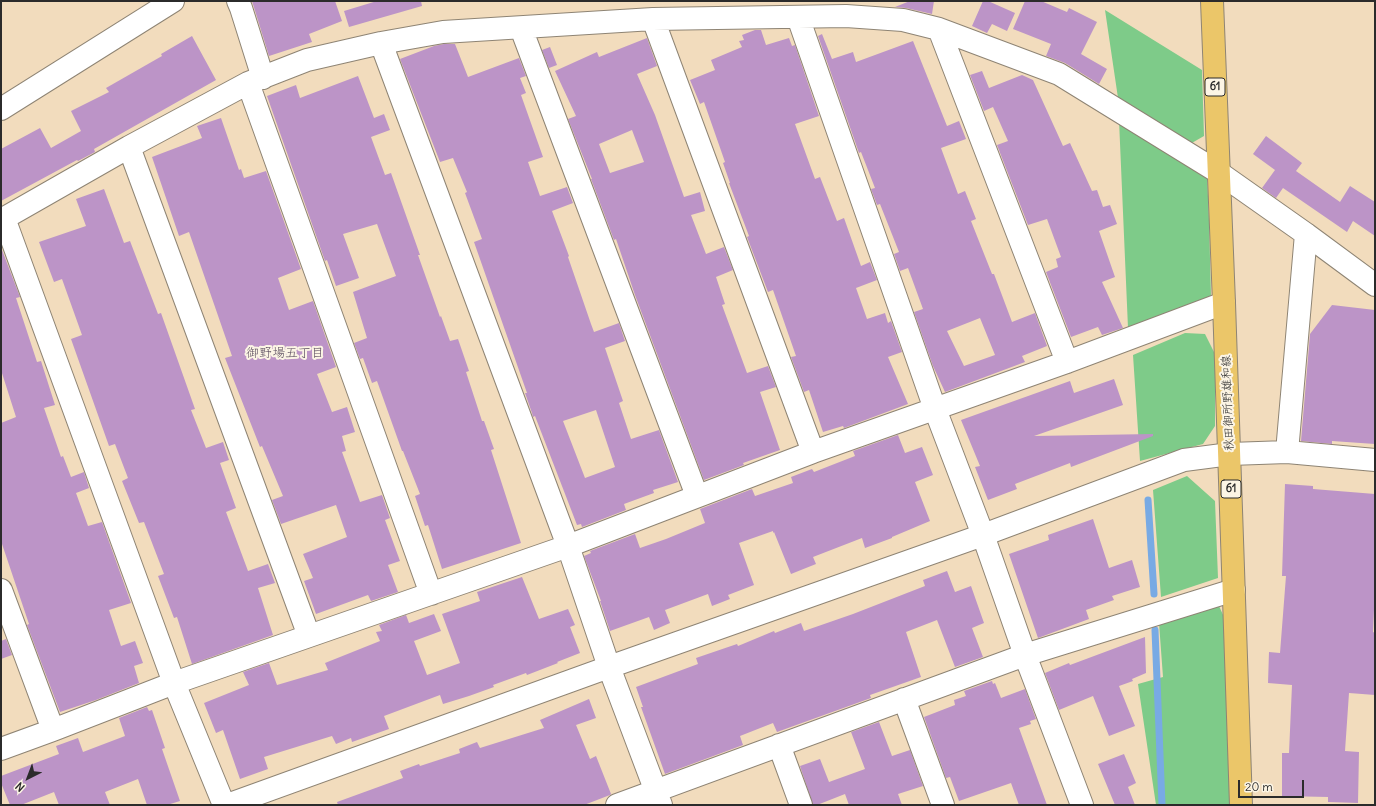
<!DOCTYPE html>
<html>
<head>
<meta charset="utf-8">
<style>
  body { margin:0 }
  #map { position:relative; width:1376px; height:806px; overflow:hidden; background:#f2dcbd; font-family:Delius,sans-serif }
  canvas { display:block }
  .frame { position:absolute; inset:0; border:2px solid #2b2b2b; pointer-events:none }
  .north { position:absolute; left:8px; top:758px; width:40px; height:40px; -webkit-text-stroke:3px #fcf5e5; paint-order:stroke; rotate:222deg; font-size:11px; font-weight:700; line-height:16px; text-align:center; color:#2b2b2b }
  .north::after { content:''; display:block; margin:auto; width:14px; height:18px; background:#2b2b2b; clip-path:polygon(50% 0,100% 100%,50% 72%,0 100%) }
  .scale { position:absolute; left:1238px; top:780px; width:66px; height:18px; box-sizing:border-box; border:2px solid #2b2b2b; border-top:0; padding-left:5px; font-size:12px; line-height:14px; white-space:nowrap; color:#2b2b2b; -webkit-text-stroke:3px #fcf5e5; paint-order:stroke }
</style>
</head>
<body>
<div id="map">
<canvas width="1376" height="806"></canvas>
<div class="frame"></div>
<div class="north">N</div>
<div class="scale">20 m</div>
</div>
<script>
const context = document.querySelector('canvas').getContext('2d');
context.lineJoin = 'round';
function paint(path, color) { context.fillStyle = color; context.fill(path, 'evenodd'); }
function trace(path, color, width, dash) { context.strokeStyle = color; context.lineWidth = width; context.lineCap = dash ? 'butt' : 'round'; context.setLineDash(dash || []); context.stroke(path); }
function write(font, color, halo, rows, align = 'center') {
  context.font = font + ' Delius,"Klee One",sans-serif'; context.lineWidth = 4; context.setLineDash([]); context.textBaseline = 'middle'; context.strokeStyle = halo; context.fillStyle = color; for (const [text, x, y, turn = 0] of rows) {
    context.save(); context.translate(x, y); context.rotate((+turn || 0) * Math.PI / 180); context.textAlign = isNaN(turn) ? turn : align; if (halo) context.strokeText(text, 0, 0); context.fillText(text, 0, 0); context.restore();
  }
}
const green = new Path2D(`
  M1105,10L1202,70L1204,136L1190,144L1118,98Z
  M1119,120L1207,173L1209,220L1211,297L1128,328Z
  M1185,333L1205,334L1215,354V426L1203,444L1140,461L1133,355Z
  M1187,476L1215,501L1218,578L1161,597L1153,490Z
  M1219,606L1224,617L1230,805H1156L1138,684L1163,677L1159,623Z`);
const stream = new Path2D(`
  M1148,500L1154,594
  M1155,630L1162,805`);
const building = new Path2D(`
  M252,1H335L342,21L309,34L312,42L269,56Z
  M377,1H421L422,6L349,27L344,11Z
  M910,1H934L932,14L906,8L895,7Z
  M983,1H988L1015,13L1007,31L992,24L987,33L972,26Z
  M1025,1H1041L1067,12L1069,8L1097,22L1081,54L1107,69L1099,84L1065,63L1046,56L1051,44L1013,29Z
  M755,30H761L766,45L789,38L792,46L795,45L819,116L795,124L815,179L820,177L837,221L844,218L861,266L870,262L877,280L856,288L867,319L885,313L888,323L891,321L902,352L888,357L908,404L844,428L843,426L823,432L809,390L804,392L791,357L796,356L773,290L768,292L747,237L749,236L729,183H730L723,163L725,162L704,102L700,104L690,80L715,70L711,60L742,47L739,41L744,40L742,35Z
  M822,34L832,59L853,52L856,62L913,41L947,126L959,121L966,139L941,148L958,194L965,191L976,219L971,221L992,274H994L1012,322L1035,313L1047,346L1022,356L1025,362L945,392L933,366L914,312L923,309L908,268L900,271L894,254L899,252L880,204L877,205L871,189L875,188L861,152L859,153L818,36ZM980,318L995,355L964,366L947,331Z
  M192,36L216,80L94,149L95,152L78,161L77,160L1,201V149L40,128L51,148L81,131L71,111L109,92L106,88L162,56L161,54Z
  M647,38L657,66L637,74L655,115L684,197L700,192L705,211L691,215L706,254L724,247L733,270L716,277L725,304L722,305L747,373L768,366L776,387L760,392L780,450L743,463L744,465L704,480L635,295L616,239L614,240L591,179H592L568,119L576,116L555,71L597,52L599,57ZM632,130L644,162L610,173L599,144Z
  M444,44H455L468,77L519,58L526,76L520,78L526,93L521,95L543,157L528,162L540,196L567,187L573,203L552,211L569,256L568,257L591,324L594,332L619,323L625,341L605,348L623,401L619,403L631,439L659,430L678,482L653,490L654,493L624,504L626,510L582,527L581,524L577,525L535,416L533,417L532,413L525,393H527L474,242L482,239L465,193L467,192L453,158L440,162L400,59L434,46ZM596,410L615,467L585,478L563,421Z
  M550,47L557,65L549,68L542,50Z
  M982,71L989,88L1022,75L1033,80L1063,146L1070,143L1092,191L1097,190L1103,207L1110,205L1117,224L1099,231L1115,277L1102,282L1123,328L1102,335L1098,327L1071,337L1046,272L1058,267L1056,259L1061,257L1047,219L1028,225L997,145L1008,141L993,107L984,111L970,75Z
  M358,76L374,118L384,114L390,130L371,137L385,175L391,173L420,255H418L440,317L441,316L450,341L458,339L469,371L466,372L482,421H484L494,449L491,450L521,543L442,569L428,525L425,526L415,496L420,494L403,451H402L377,381L372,383L363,358L360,359L354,343L367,338L353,292L396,276L377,224L343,234L359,278L336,286L327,260L325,261L267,96L296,85L300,98Z
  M221,118L239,170L241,169L244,178L266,171L301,269L278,278L289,310L313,301L336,367L317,374L332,412L347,407L355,432L342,436L346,451L342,452L360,502L382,495L390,518L385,520L400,561L388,565L398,592L371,601L368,595L316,614L304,581L313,578L303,554L347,537L336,505L281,524L272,500L283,496L262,446L260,447L225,358L232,356L189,232L179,236L152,157L202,138L197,126Z
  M1266,136L1302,163L1296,171L1340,202L1350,186L1375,202V236L1353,221L1347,232L1283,188L1276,198L1262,188L1275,170L1253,154Z
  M104,189L124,243L130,241L158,314L161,313L195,409L191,410L206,448L223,442L229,460L220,463L236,508L226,512L248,571L268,564L275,583L258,588L273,635L192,664L177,617L174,618L158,576L164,574L144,522L139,523L122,481L128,478L115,444L109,446L71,339L82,335L62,279L54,282L39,242L86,226L76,199Z
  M1,250H2L20,297L16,298L37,362L41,361L55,405L44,408L61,457L63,456L71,477L84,472L89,488L76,493L88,526L102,522L131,603L109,610L121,646L135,641L143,663L134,666L139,683L96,700L60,712L27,625L29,624L1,541V423L16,417L1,370Z
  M1332,305L1375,310V444L1332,441V444L1301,441L1310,334Z
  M1114,379L1123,405L1034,436L1153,434V436L1071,467L1070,463L1015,484L1017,489L988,500L975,467L980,466L961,420L1070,381L1074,393Z
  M898,435L905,453L922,447L933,475L915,482L930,521L892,537V538L865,548L862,538L813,557L816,564L791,574L774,532L773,533V531L739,543L754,585L728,595L730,599L712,606L708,594L665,610L670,623L654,630L649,617L610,631L600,601H601L584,556L591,553L590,551L635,534L640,548L666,539L705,523L700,509L752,489L755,496L793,483L791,477L812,469L814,472L855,456L853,451Z
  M1285,484L1313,486V489L1375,494V588L1373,632L1375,633V695L1349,693L1345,751L1359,752L1358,803L1328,802V797L1282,796V753H1289L1292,685L1268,683L1269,652L1280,653L1286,576H1282Z
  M1093,519L1109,568L1132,560L1140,587L1112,596L1114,600L1086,610L1089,619L1038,638L1009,554L1049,540L1048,535Z
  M947,571L955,592L971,586L984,623L972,628L983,657L955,667L937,620L906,632L921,677L870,695L871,698L777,732L773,723L740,736L743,745L665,774L641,707H643L636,687L698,664L696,658L737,644L738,646L774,631L775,633L801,623L804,631L853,614L925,586L923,580Z
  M522,577L539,619L568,609L575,625L570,627L580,653L557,662L558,663L527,675L526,673L493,685L494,687L469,696L443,704L440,695L384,716L389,729L352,742L351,738L336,744L332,736L264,757L268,769L240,779L223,730L216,733L204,703L249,685L243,672L269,663L277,685L328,670L325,663L380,641L376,632L382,631L379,625L406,615L409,623L434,614L441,631L414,641L427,675L460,663L442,614L480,601L477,592Z
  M1145,637L1146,673L1132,679L1133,681L1119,686L1135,726L1109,736L1093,696L1059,710L1045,673L1069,663L1070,665Z
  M6,639L12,655L1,659V641Z
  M992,681L993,684L995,683L1001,698L1025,689L1036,719L1030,721L1031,724L1019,728L1047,805H1019L1011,783L959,801L950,777L946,778L924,717L955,705L954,700L966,696L964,691Z
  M589,699L596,718L576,725L590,759L596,756L611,794L610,795L584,805H338L337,802L403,778L400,771L419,764L420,766L460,753L459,749L477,742L480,748L544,728L540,720Z
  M147,707L149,711L152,710L165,748L162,749L180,801L167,805H147L138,779L105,792L110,805H59L54,792L21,805H10L1,783V776L59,754L56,746L78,738L83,752L125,736L119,718Z
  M879,722L892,756L910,750L923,786L898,794L902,805H849L845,794L817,805H813L800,766L820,759L829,782L865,769L851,732Z
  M1124,754L1136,783L1128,787L1135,805H1115L1098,764Z`);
const minor = new Path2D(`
  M238,1L241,8L263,78
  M798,17L935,409L983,535L1025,655L1082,805
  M653,19L813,452
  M521,28L697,496
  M939,29L1067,362
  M381,43L568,546L609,667L661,805
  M248,83L431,594
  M1,109L173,1
  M129,147L309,636
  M4,218L174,683L224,805
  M1,220L129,147L248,83L307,60L381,43L443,32L653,19L846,16L903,20L939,29L1059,74L1218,172L1306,234L1375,285
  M1287,452L1306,234
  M1,590L53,730
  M904,699L943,805
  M779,745L801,805
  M1,749L53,730L174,683L568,546L813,452L1067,362L1224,303
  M227,805L609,667L983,535L1184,460L1230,454L1287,452L1375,460
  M617,805L1025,655L1234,590`);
const major = new Path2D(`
  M1212,1L1224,303L1241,805`);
const shields = [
  [1215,87,20],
  [1231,489,20]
];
const shieldNames = [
  ["61",1215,87],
  ["61",1231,489]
];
const streetNames = [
  ["秋田御所野雄和線",1228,403,-92]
];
const neighbourhoodNames = [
  ["御野場五丁目",285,353]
];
paint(green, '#7ecb89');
trace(stream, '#78aae4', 7);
paint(building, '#bc94c7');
trace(minor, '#8e8474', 24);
trace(major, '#8e8474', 24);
trace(minor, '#fff', 22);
trace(major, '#ebc669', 22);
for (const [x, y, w] of shields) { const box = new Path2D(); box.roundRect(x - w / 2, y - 9, w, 18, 3); context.fillStyle = '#fcf5e5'; context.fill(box); trace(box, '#2b2b2b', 1); }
write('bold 11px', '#2b2b2b', null, shieldNames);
write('12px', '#2b2b2b', '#fcf5e5', streetNames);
write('13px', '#5e5062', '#fcf5e5', neighbourhoodNames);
</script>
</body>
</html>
